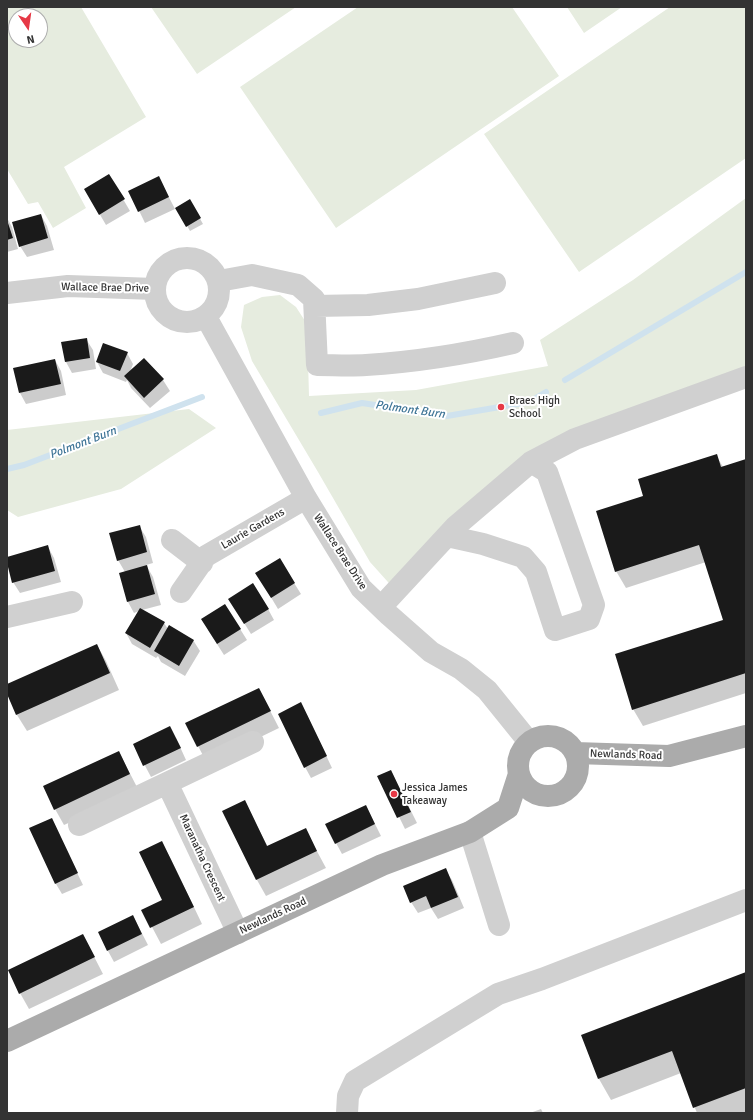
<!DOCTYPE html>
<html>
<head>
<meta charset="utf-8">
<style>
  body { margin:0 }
  #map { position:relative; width:753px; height:1120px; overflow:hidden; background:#fff; font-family:Signika,sans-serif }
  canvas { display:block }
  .frame { position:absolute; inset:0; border:8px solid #333; pointer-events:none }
  .north { position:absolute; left:8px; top:8px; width:40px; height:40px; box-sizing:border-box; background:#fff; border:1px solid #adadad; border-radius:50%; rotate:167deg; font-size:11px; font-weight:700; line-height:16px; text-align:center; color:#333 }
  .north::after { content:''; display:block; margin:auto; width:14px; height:18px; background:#e63946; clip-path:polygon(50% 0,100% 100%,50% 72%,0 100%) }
</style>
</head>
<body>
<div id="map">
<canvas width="753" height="1120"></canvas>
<div class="frame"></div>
<div class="north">N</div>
</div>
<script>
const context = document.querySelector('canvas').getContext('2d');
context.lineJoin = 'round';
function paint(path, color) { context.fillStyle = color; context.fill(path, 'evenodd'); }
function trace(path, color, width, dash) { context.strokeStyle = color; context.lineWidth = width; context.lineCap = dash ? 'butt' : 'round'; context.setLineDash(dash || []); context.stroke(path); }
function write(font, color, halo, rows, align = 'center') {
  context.font = font + ' Signika,sans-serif'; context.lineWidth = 4; context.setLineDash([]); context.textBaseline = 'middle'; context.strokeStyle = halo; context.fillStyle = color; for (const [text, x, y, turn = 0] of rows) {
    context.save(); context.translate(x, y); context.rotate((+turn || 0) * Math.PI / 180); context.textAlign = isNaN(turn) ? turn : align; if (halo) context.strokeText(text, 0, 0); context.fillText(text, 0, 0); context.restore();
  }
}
const green = new Path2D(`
  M7,7H81L146,117L64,167L86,208L53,228L38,202L28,204L7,169ZM16,16H40V40H16Z
  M151,7H296L197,74Z
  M358,7H512L559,76L336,228L240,87Z
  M567,7H622L584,33Z
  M670,7H746V158L579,272L484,134Z
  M746,198V377L531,462L396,591L370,562L318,472L252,361L241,327L244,305L262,297L280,295L296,307L307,324L309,396L416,390L548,366L540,340L633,280Z
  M189,409L216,428L121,489L18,517L7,510V430Z`);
const shadow = new Path2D(`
  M109,175L130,211L106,225L85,189Z
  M159,178L175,209L145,223L130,192Z
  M190,201L203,224L190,231L177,208Z
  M41,215L47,226L54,250L27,257L20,246Z
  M7,218L12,227L18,249L7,252Z
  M86,339L93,350L96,369L72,373L66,362L62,343Z
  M127,353L133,364L130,372L163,380L170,391L150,408L131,388L127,380L126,382L103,373L97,362Z
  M55,360L61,371L66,395L26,404L20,393Z
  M716,455L723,467L746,460V693L643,726L633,709L724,620L706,562L626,588L616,571L644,496Z
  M139,526L146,537L153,563L146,565L153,577L161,605L142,610L164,623L168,629L193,640L200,651L185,676L161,662L158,656L156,658L132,644L126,633L139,611L134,613L128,602L125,572L118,560Z
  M48,547L54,558L61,582L20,593L13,582L7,558Z
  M279,559L301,594L278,609L263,584Z
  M225,605L247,640L224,655L208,630Z
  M268,609L274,620L251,634L236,610Z
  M97,645L106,661L119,690L27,731L17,715L7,692V685Z
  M259,689L279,728L207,763L198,746Z
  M307,715L332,768L311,778L305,767Z
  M176,738L186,760L151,777L134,745Z
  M119,752L139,791L64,825L55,809Z
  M391,771L417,823L405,829L379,776Z
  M244,801L268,847L305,829L326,868L266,896L257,880L224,811Z
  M366,806L381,836L342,854L336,843Z
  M51,819L83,885L62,894L56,884Z
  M161,842L171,859L202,924L161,944L143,910L164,900Z
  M445,869L452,880L464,908L438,919L431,908L418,913L411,902Z
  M133,916L148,945L114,962L108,951Z
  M83,935L103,974L29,1009L20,993Z
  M746,973V1113H697L681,1073L611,1100L599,1079L582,1036Z
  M541,1109L543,1113H530Z`);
const stream = new Path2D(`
  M565,380L746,272
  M321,413L362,403L447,416L529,402L546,392
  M7,469L24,465L202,397`);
const building = new Path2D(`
  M109,174L125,199L99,215L84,189Z
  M159,176L169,197L138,212L128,191Z
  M190,199L201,218L186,227L175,208Z
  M41,214L48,238L19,247L12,222Z
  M7,220L13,238L7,240Z
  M87,338L90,358L65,362L61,342Z
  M103,343L128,352L120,371L96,362Z
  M144,358L164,379L144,398L124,376Z
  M55,359L61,384L19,393L13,368Z
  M717,454L721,467L746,459V673L632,710L615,654L723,620L699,545L615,572L596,511L643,496L638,479Z
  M140,525L147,552L117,561L109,533Z
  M48,545L55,571L12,583L7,563V557Z
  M280,558L295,583L271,598L255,573Z
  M147,565L155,594L127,602L119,573Z
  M253,583L269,609L244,624L228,599Z
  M225,604L241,629L217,644L201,619Z
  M140,608L165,622L150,648L125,633Z
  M169,625L194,640L179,666L154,651Z
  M97,644L110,673L16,715L7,694V684Z
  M259,688L271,711L197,747L185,723Z
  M301,702L327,756L304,768L278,714Z
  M170,726L181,748L143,766L133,744Z
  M119,751L130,774L54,810L43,786Z
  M391,770L411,812L397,818L377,776Z
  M245,800L267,846L306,828L317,851L256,880L222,811Z
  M366,805L375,824L335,844L325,824Z
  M52,818L78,873L55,884L29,828Z
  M162,841L194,907L150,928L141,910L162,900L139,852Z
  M446,868L458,897L431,908L426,896L410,903L403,886Z
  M133,915L142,934L107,951L98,932Z
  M83,934L95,957L19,994L8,970Z
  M746,972V1088L693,1108L672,1051L598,1079L581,1035Z`);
const minor = new Path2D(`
  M155 290a32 32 0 1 1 64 0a32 32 0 1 1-64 0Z
  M219,281L252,275L298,285L314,299L317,365C333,365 350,366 366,365C415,362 465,354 513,343
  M7,293L68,286L155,289
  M315,306L368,305L418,299L495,283
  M206,317L306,498L361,588L389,615L431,652L461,669L487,690L529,742
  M447,536L483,544L523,557L536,572L555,630L589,619L594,605L547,472L531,462
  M172,540L202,563
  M181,592L206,556L306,498
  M381,607L456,526L531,462L575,439L746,377
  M7,617L72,602
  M167,783L238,933
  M79,825L253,742
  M470,832L499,925
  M347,1113L348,1096L355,1081L498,994L542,979L746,900`);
const major = new Path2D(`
  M518 766a30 30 0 1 1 60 0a30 30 0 1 1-60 0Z
  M575,753L669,756L746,736
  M7,1041L382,865L470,832L508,808L519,774`);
const markers = [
  [501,407,4,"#e63946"],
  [394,794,4,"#e63946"]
];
const streetNames = [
  ["Wallace Brae Drive",105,288,1],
  ["Laurie Gardens",253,529,-30],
  ["Wallace Brae Drive",340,552,57],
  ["Newlands Road",626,755,2],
  ["Maranatha Crescent",202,858,65],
  ["Newlands Road",273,916,-25]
];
const poiNames = [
  ["Braes High",509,401],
  ["School",509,414],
  ["Jessica James",402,788],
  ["Takeaway",402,801]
];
const waterNames = [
  ["Polmont Burn",410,410,8],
  ["Polmont Burn",83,443,-21]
];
paint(green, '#e6ecdf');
paint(shadow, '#0003');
trace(stream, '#cfe2ee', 6);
paint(building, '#1a1a1a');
trace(minor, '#d0d0d0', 22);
trace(major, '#ababab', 22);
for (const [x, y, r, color] of markers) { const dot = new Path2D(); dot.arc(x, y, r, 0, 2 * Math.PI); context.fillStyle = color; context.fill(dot); trace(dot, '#fff', 1.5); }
write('11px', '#333', '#fff', streetNames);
write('11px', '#333', '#fff', poiNames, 'left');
write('italic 12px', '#3f7597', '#fff', waterNames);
</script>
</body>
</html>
